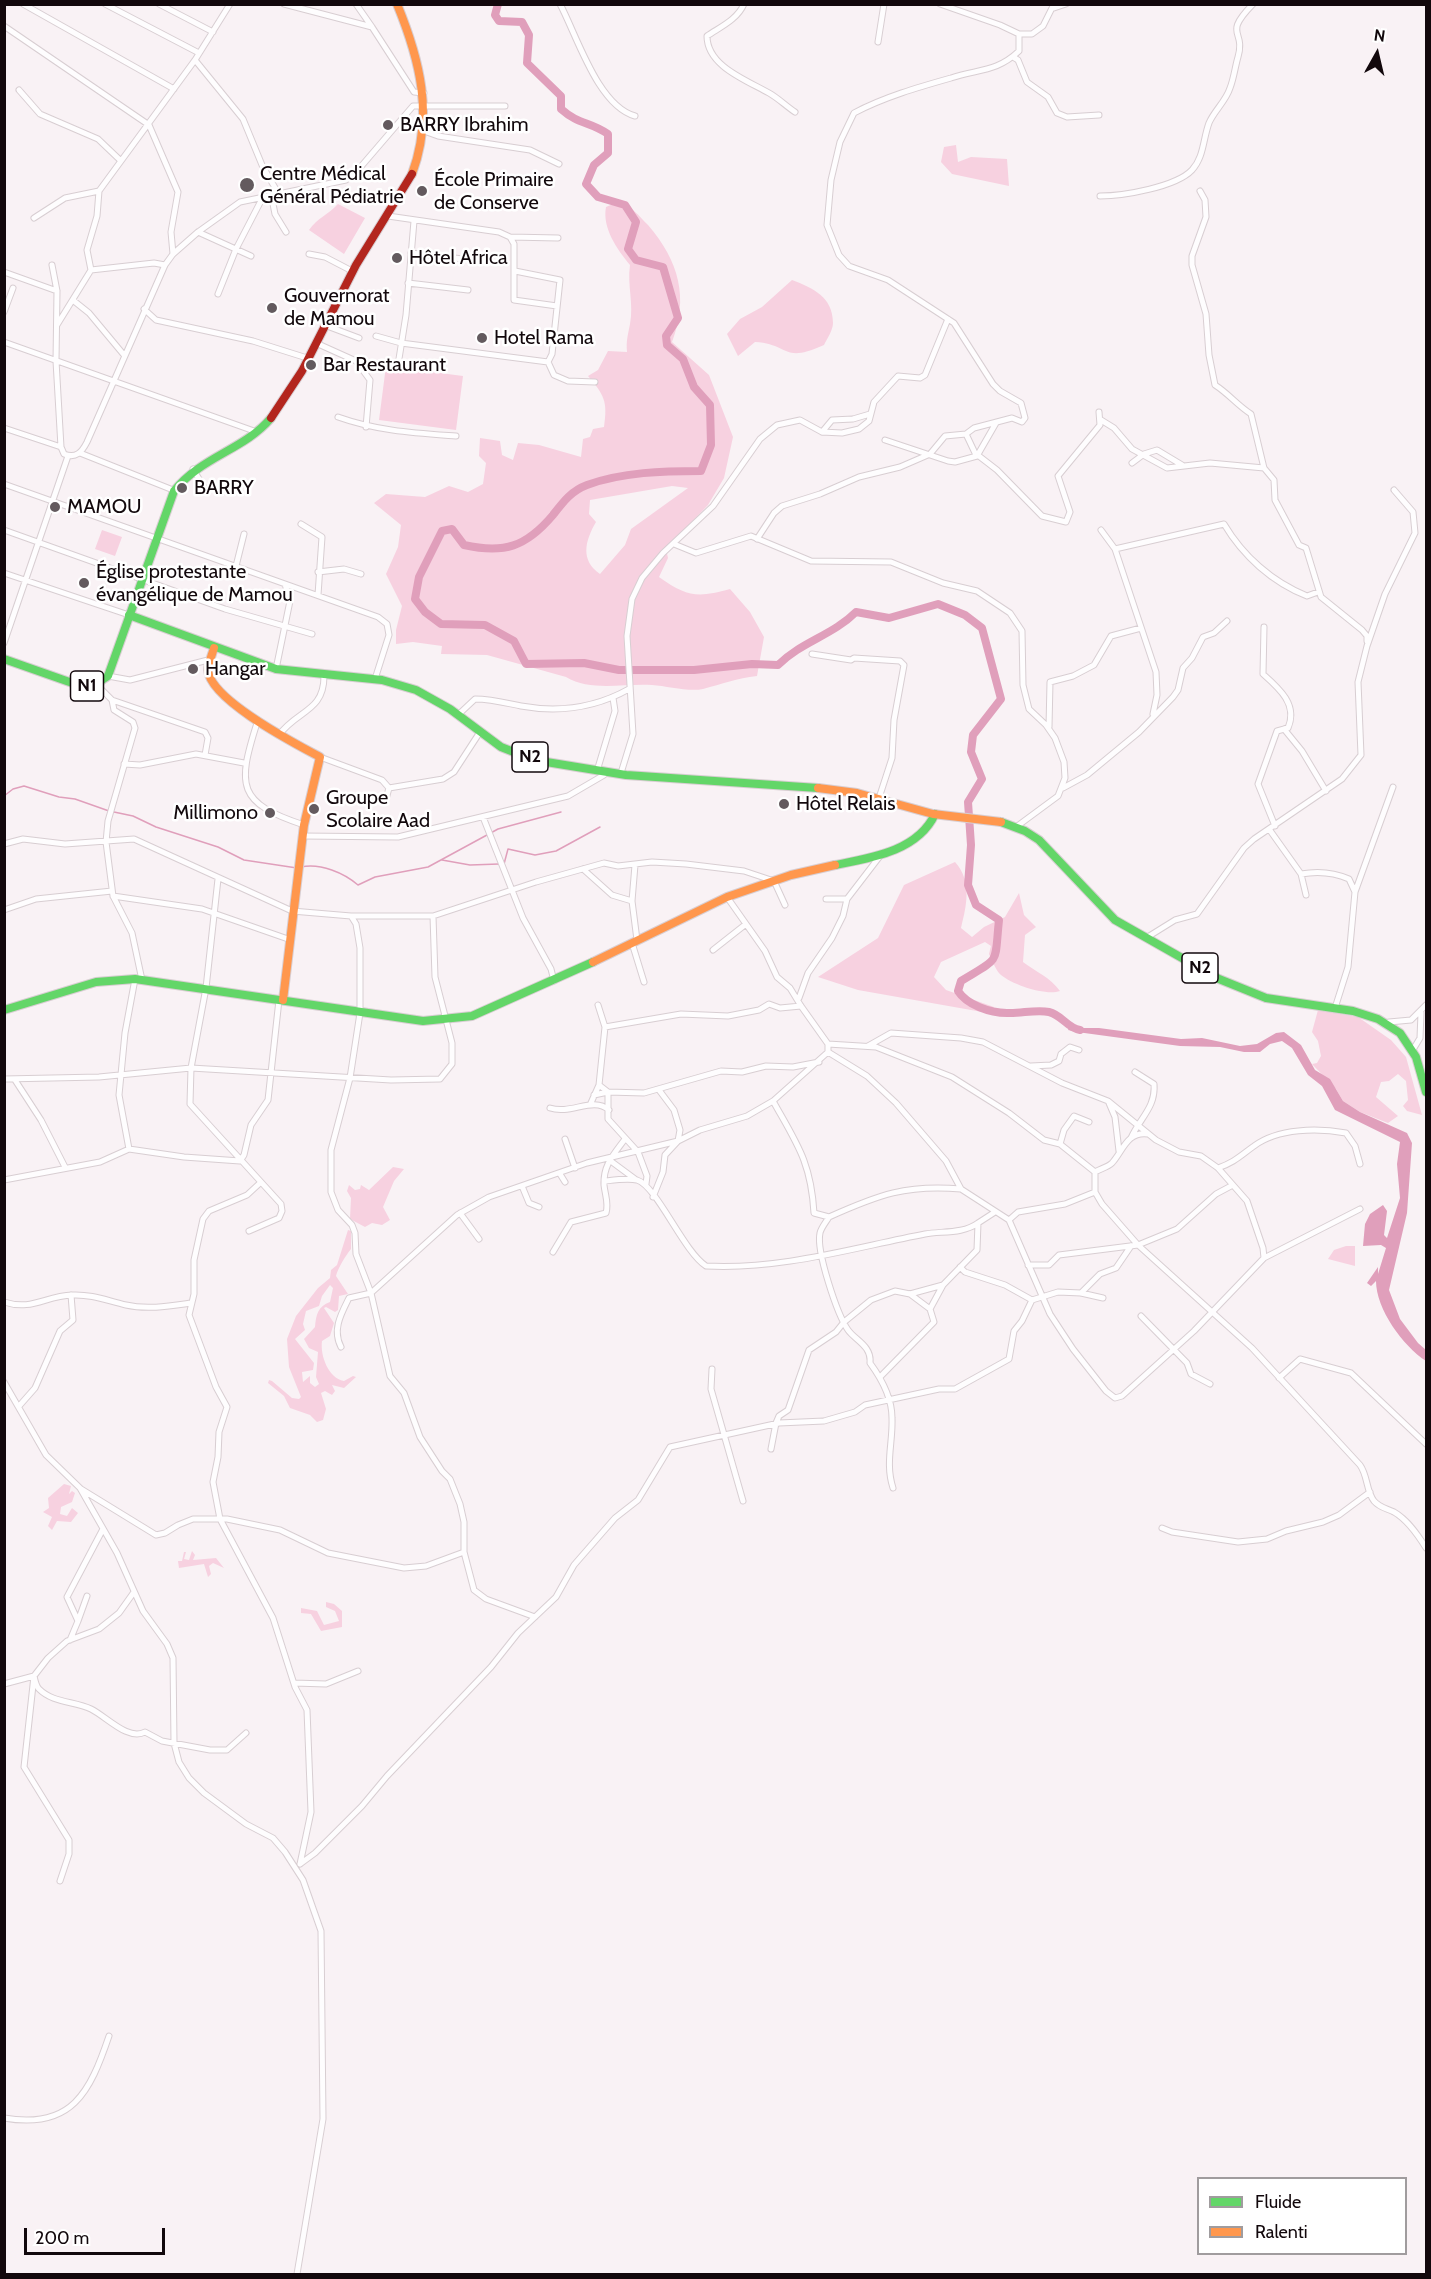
<!DOCTYPE html>
<html>
<head>
<meta charset="utf-8">
<style>
  body { margin:0 }
  #map { position:relative; width:1431px; height:2279px; overflow:hidden; background:#f9f2f5; font-family:Cabin,sans-serif }
  canvas { display:block }
  .frame { position:absolute; inset:0; border:6px solid #12080c; pointer-events:none }
  .legend { position:absolute; left:1197px; top:2177px; width:210px; height:78px; box-sizing:border-box; background:#fff; border:2px solid #a09c9e; margin:0; padding:8px 10px; list-style:none; font-size:18px; color:#12080c }
  .legend li { display:flex; align-items:center; gap:12px; height:30px }
  .legend b { width:30px; border:2px solid #a09c9e }
  .north { position:absolute; left:1347px; top:24px; width:60px; height:60px; -webkit-text-stroke:4px #fff; paint-order:stroke; rotate:8deg; font-size:16px; font-weight:700; line-height:24px; text-align:center; color:#12080c }
  .north::after { content:''; display:block; margin:auto; width:21px; height:27px; background:#12080c; clip-path:polygon(50% 0,100% 100%,50% 72%,0 100%) }
  .scale { position:absolute; left:24px; top:2228px; width:141px; height:27px; box-sizing:border-box; border:3px solid #12080c; border-top:0; padding-left:8px; font-size:18px; line-height:21px; white-space:nowrap; color:#12080c; -webkit-text-stroke:4px #fff; paint-order:stroke }
</style>
</head>
<body>
<div id="map">
<canvas width="1431" height="2279"></canvas>
<div class="frame"></div>
<ul class="legend">
<li><b style="height:8px;background:#63d668"></b>Fluide</li>
<li><b style="height:8px;background:#ff974d"></b>Ralenti</li>
</ul>
<div class="north">N</div>
<div class="scale">200 m</div>
</div>
<script>
const context = document.querySelector('canvas').getContext('2d');
context.lineJoin = 'round';
function paint(path, color) { context.fillStyle = color; context.fill(path, 'evenodd'); }
function trace(path, color, width, dash) { context.strokeStyle = color; context.lineWidth = width; context.lineCap = dash ? 'butt' : 'round'; context.setLineDash(dash || []); context.stroke(path); }
function write(font, color, halo, rows, align = 'center') {
  context.font = font + ' Cabin,sans-serif'; context.lineWidth = 5; context.setLineDash([]); context.textBaseline = 'middle'; context.strokeStyle = halo; context.fillStyle = color; for (const [text, x, y, turn = 0] of rows) {
    context.save(); context.translate(x, y); context.rotate((+turn || 0) * Math.PI / 180); context.textAlign = isNaN(turn) ? turn : align; if (halo) context.strokeText(text, 0, 0); context.fillText(text, 0, 0); context.restore();
  }
}
const green = new Path2D(`
  M956,145L958,162L971,157L1007,159L1009,186L952,174L941,162L944,147Z
  M620,201C633,208 638,215 648,225C679,261 689,298 672,342L709,375L733,437L724,478L708,505L666,549L668,558L659,577C687,597 698,598 730,589L750,612L764,637L757,676C737,678 722,684 703,689C689,692 667,686 652,685C624,683 591,692 566,677L487,655L441,654L442,646L413,642L396,644V630L402,606L386,574L398,547L401,525L374,503L386,494L425,497L449,486L468,492L483,484L486,463L479,456L480,438L500,441L502,455L513,460L518,443L539,445L581,457L583,439L590,437L593,429L604,427C608,401 604,395 588,376L598,370L608,351L627,352C626,340 628,335 630,324C634,304 627,285 630,265C617,249 602,228 606,207ZM672,486L688,488L631,529L625,545L600,574C580,560 585,541 596,522L589,514L590,500Z
  M338,204L365,218L344,254L309,230C318,217 327,216 338,204Z
  M792,280C813,288 833,297 833,323C833,330 827,339 824,345C782,364 790,344 755,342L738,356L727,334L740,319L762,307Z
  M386,366L463,376L456,430L379,420Z
  M102,530L122,537L115,556L95,549Z
  M955,862C972,881 967,904 961,928L972,937L984,927L1005,917L1019,893L1024,915L1036,927L1025,935L1023,962C1036,972 1050,977 1060,991C1046,996 1013,985 1001,975C996,971 992,960 989,954L991,946L985,942L941,962L934,977L946,990L994,1007L988,1013L858,990L818,977L878,938L904,885Z
  M1318,1010L1358,1017L1391,1040L1406,1057L1422,1115L1407,1111L1403,1106L1408,1100L1406,1081L1398,1074L1389,1081L1381,1082L1376,1097L1398,1116L1388,1123L1360,1112L1343,1101L1336,1089L1312,1064L1317,1063L1321,1056L1318,1041L1312,1032Z
  M393,1167L404,1169L394,1181L383,1207L390,1220L382,1225L372,1223L365,1227L350,1219L351,1198L347,1191L349,1185L355,1190L360,1189L361,1185L369,1190Z
  M348,1230L351,1231V1249C346,1255 338,1268 336,1276L348,1294L339,1296L338,1310L335,1312L326,1307L324,1308L334,1323L330,1336L322,1341C320,1355 328,1378 344,1381L353,1376L356,1377L344,1388L332,1385L335,1391L332,1395L325,1391L321,1393L326,1409L323,1420L317,1422L310,1415L290,1408L284,1396L268,1383L269,1380L272,1381L292,1398L299,1399L301,1397L289,1367L287,1339L296,1316L318,1288L330,1278L331,1270L337,1265ZM330,1285L333,1288L330,1302C318,1306 316,1315 315,1327L304,1339L309,1348L318,1352L316,1377L319,1384L315,1387L310,1383V1376L303,1382L302,1372L313,1370L314,1363L295,1339L305,1330L303,1324L306,1311L319,1306L322,1296Z
  M1346,1246H1355V1266L1328,1259L1334,1250Z
  M64,1484L71,1486L69,1494L72,1491L75,1493L72,1502L61,1507L60,1514L67,1516L72,1508L78,1513L71,1522L57,1521L52,1530L48,1526L52,1517L43,1512L49,1508L48,1498Z
  M192,1551L195,1555L193,1560L216,1558L224,1568L213,1563L209,1566L211,1574L208,1577L204,1564L179,1568L178,1561H182L184,1552H186L184,1559L189,1560Z
  M326,1602L334,1604L342,1611V1627L321,1631L311,1614L301,1613V1608L317,1611L324,1625L339,1621L335,1611L326,1607Z`);
const water = new Path2D(`
  M1072,1023L1078,1028H1099L1181,1039L1202,1038L1240,1046L1257,1044L1276,1033L1284,1032L1301,1045L1315,1070L1330,1079L1343,1101L1360,1112L1407,1133L1412,1143L1407,1213L1389,1290L1400,1319L1418,1343L1426,1350V1361C1403,1346 1376,1309 1376,1281L1371,1286L1367,1283L1378,1267V1274L1386,1248L1381,1245L1363,1246L1365,1224L1370,1214L1383,1205L1387,1211L1384,1235L1387,1238L1400,1198L1397,1164L1400,1142L1335,1110L1322,1086L1308,1075L1292,1048L1282,1041L1270,1044L1260,1052H1244L1220,1047L1180,1046L1077,1032L1068,1030Z`);
const stream = new Path2D(`
  M4,796L13,789L24,786L59,797L75,799L109,811
  M114,812L133,816L156,827L218,847L244,860L297,868
  M442,860L470,865L499,864
  M504,864L508,849L535,855L556,851L600,827
  M301,867C321,863 344,873 358,885L375,877L428,867L498,829L561,812`);
const river = new Path2D(`
  M498,4L495,15L499,21L522,22L529,35L527,63L561,96V109C579,125 589,121 608,134V153L594,165L586,184L598,197L625,205L636,222L628,249L636,260L663,267L678,318L666,336L667,345L683,359L694,387L710,405L711,445L701,471C664,471 622,472 587,485C571,491 563,502 553,515C526,547 504,554 464,545L452,529L442,531L419,577L415,599L425,612L441,624L485,625L514,641L526,664L584,663L619,670H694L752,664L778,665C801,642 833,635 856,612L889,618L938,604L965,615L982,628L1001,699L973,735L971,752L982,779L968,802L971,845L968,885L976,905L999,920C994,966 1002,956 961,981L958,991C967,1005 990,1013 1007,1013C1020,1014 1036,1009 1049,1012C1062,1015 1067,1028 1080,1030`);
const street = new Path2D(`
  M23,4L174,89
  M105,4L199,53
  M159,4L213,32
  M284,4L372,27L414,92L424,93
  M356,4L372,27
  M560,4C577,36 598,106 635,116
  M744,4C737,20 720,27 707,36C707,66 746,80 769,93C778,98 786,106 795,112
  M940,4L1000,25L1019,34H1032L1043,26L1054,4
  M1054,8L1066,4
  M4,26L149,125L178,192L171,232L173,254
  M878,42L884,4
  M1013,57L1018,60L1027,82L1048,97L1057,113L1067,117L1099,115
  M195,60L243,119L262,165L278,193
  M19,90L40,114L98,139L120,160
  M424,131L438,136L530,150L559,164
  M1200,191L1205,200L1206,217L1192,256V265L1206,314L1209,355L1215,385C1229,394 1237,405 1251,414L1264,468L1274,480L1275,500L1299,545L1306,548L1321,597L1362,630L1367,636V641
  M271,194L275,214L286,232
  M1100,196C1123,196 1176,187 1192,170C1204,157 1203,139 1209,123C1214,111 1226,101 1230,88C1234,78 1235,67 1238,57C1246,29 1222,36 1253,4
  M388,216L499,232L510,237L514,244V300L557,306
  M34,218L65,198L99,191L195,60L230,4
  M198,232L251,256
  M510,237L558,238
  M411,253L463,259
  M309,254L325,257L352,271
  M52,265L57,291L56,361L61,447L64,454C76,459 82,452 87,442L165,265L173,254L198,232L240,202L346,180L358,170L413,106H505
  M91,270L87,250L97,216L99,191
  M515,271L560,280L552,354L548,362L554,375L568,381L595,382
  M4,272L57,291
  M408,283L468,290
  M218,294L236,249L264,195
  M74,301L89,313L124,355
  M144,309L156,320L253,341L307,358
  M4,312L13,288
  M57,325L91,270L154,263L165,265
  M327,326L359,338
  M376,336L401,343L548,362
  M4,342L254,431
  M316,343L356,361L370,380L366,427
  M398,365L406,315L414,221
  M338,417C377,431 415,433 456,436
  M1101,420L1114,428L1132,449L1167,468L1210,463L1264,468
  M4,428L61,447
  M822,432L832,420L853,419L870,414
  M966,434L975,453L997,470L1042,516L1066,522L1070,512L1058,476L1100,425L1099,412
  M885,440L948,461L955,462L977,456L996,423
  M80,453L173,490
  M1132,463L1144,454L1157,450L1182,465
  M193,469L204,487
  M4,484L378,617L387,624L389,635L375,679
  M301,524L322,537L318,595
  M4,530L225,609L312,634
  M1101,530L1115,549L1156,672L1157,695L1153,714
  M757,539L774,513L782,506L820,494L859,477L900,467L930,454L945,436L966,434L974,428L1012,418L1022,422L1025,418L1021,403L1000,391L993,384L954,323L888,280L849,266L839,255L827,225L831,180L840,142L854,113C884,97 919,87 951,78C978,69 997,72 1019,51V34
  M674,544L696,553L751,536L811,561L891,562L943,583L977,591L1010,613L1022,631L1023,685L1029,709L1046,725L1055,738L1064,762L1065,778L1058,796L1016,827
  M1115,549L1224,524C1243,556 1272,582 1307,596L1318,592
  M236,566L244,534
  M318,572L344,569L361,574
  M4,573L129,615
  M1264,627L1263,674C1280,689 1298,705 1288,728L1277,731L1258,784L1275,826
  M4,643L68,456
  M812,654L851,660L854,658L900,661L904,665L894,720L892,758L879,798
  M276,669L290,601L285,584
  M108,676L130,680L208,660
  M96,684L112,700L114,710L133,722L135,728L108,821L106,842L113,896L132,933L142,980
  M112,700L205,732L208,738L205,755
  M459,714L475,699C491,699 506,703 521,706C560,713 595,708 629,689
  M257,723C237,786 237,803 304,825
  M1049,727L1050,682L1073,676L1094,665L1111,636L1141,628
  M1284,729L1302,751L1326,791
  M279,735C297,710 324,712 324,676
  M320,757L382,780L389,788L386,799
  M124,764L140,765L196,754L244,763
  M597,771L615,711L613,698
  M621,773L633,734L627,636L632,599L642,578L663,553L713,506L760,439L777,425L800,420L822,432L842,433L859,429L869,421L874,402L898,376L920,378L925,375L948,319
  M389,788L443,779L454,772L480,732
  M1063,788L1087,775L1139,732L1173,697L1178,690L1183,668L1192,658L1203,637L1214,633L1227,621
  M483,817L523,918L551,969L554,981
  M1269,829L1301,874L1306,895
  M303,836L398,837L568,796L604,775
  M4,844L23,839L65,844L134,839L292,911L351,916L356,924L360,948V1013L350,1078L331,1150V1192L338,1210L352,1225L355,1233L356,1254L371,1293L390,1376L404,1393L420,1437L442,1471L450,1479L460,1504L464,1522V1552L474,1590L486,1599L535,1617
  M635,865L632,901L637,940
  M583,869L612,895L632,901
  M1301,874C1317,871 1333,872 1349,879L1355,892
  M218,879L206,988L191,1068L190,1104L281,1204L282,1211L279,1218L249,1231
  M113,896L202,909L288,939
  M727,897L765,951L777,977L790,988L801,1006L828,1044V1052L867,1076L896,1103L946,1161L961,1189L1009,1220L1050,1314L1073,1349L1106,1391L1115,1398L1122,1396L1194,1331L1264,1258L1263,1248L1247,1201L1218,1168L1201,1156L1179,1152L1156,1140L1108,1101L1062,1083L983,1042L961,1038L891,1033L868,1046
  M826,899H847
  M4,910L36,899L112,891
  M351,916H433L536,882L604,863L618,866L652,862L686,864L744,871L774,881L785,905
  M1146,938L1175,920L1197,914L1244,848L1254,839L1342,779L1361,755L1358,682L1367,646L1385,594L1415,533L1413,512L1394,490
  M632,943L644,982
  M713,950L746,924
  M135,979L125,1033L119,1095L129,1149L184,1157L240,1161L244,1155L251,1125L268,1100L279,1000
  M799,998L808,973L832,938L843,916L847,899L880,856
  M598,1005L605,1027L599,1085
  M1335,1008L1348,967L1355,892L1393,787
  M1389,1022L1411,1020L1426,1005
  M605,1027L681,1014L728,1016L759,1010L769,1004L780,1008L801,1006
  M828,1044L876,1047L952,1077L1009,1113L1044,1140L1060,1144L1095,1172V1192L1102,1204L1138,1245L1252,1348L1360,1465C1368,1476 1366,1491 1374,1501C1380,1508 1386,1508 1394,1512C1408,1520 1418,1535 1426,1548
  M1414,1048L1420,1038L1421,1013
  M1031,1066L1051,1065L1059,1061L1061,1054L1070,1047L1079,1050
  M4,1079L99,1077L191,1068L391,1080L440,1079L452,1064V1043L435,977L433,916
  M15,1080L41,1120L65,1167
  M773,1101C797,1144 811,1162 814,1213L829,1217
  M1109,1103L1115,1117L1119,1151
  M590,1105L599,1085L608,1092L594,1095
  M550,1108C571,1115 593,1096 609,1110
  M1131,1138C1140,1118 1156,1107 1154,1084L1135,1072
  M565,1139L575,1168
  M1060,1144L1064,1130L1074,1116L1089,1122
  M608,1159L635,1179
  M1218,1168C1235,1162 1240,1156 1254,1146C1278,1128 1318,1128 1346,1133L1355,1146L1360,1164
  M1095,1172C1100,1169 1108,1167 1112,1163C1123,1151 1127,1131 1148,1134
  M560,1174L565,1182
  M4,1180L100,1162L129,1149
  M605,1181C614,1180 628,1178 637,1180C657,1186 683,1251 706,1266C781,1270 852,1248 925,1234C942,1231 963,1234 978,1223
  M260,1183L247,1195L209,1211L203,1219L194,1260V1294L189,1315L216,1387L227,1407L219,1432L218,1457L213,1482L220,1519L273,1618L295,1687L307,1710L311,1812L300,1864
  M646,1184L647,1176L638,1152L608,1119V1092L644,1093L721,1071L742,1072L766,1066L793,1067L819,1062
  M522,1186L529,1203L539,1207
  M653,1197L663,1172L665,1155L678,1141L680,1130L674,1110L659,1090
  M460,1213L479,1239
  M1009,1220L1018,1212L1065,1204L1095,1192
  M553,1252L571,1222L606,1213C609,1203 605,1195 604,1185C603,1165 614,1154 625,1139
  M1264,1258L1360,1209
  M1028,1265H1049L1059,1255L1138,1245L1177,1229L1216,1194L1231,1186
  M960,1267L965,1272L1005,1285L1032,1300
  M1081,1293L1100,1274L1116,1268L1131,1246
  M910,1294L930,1309
  M4,1302C32,1311 45,1296 72,1295C92,1294 108,1301 126,1305C147,1310 170,1306 191,1303
  M1141,1316L1187,1363L1191,1374L1210,1384
  M341,1347C332,1330 341,1314 349,1298L371,1293L457,1215L489,1197L587,1163L678,1141L700,1130L747,1116L773,1101L828,1052
  M712,1369L711,1389L743,1501
  M880,1377L934,1322L930,1309L943,1285L977,1250L978,1223L995,1212
  M1279,1378L1300,1359L1351,1373L1426,1444
  M4,1382L46,1455L80,1488L117,1553L143,1611L167,1644L173,1658L174,1743L179,1762L189,1778L204,1793L246,1824L273,1838L285,1852L303,1880L321,1931L323,2119L297,2274
  M20,1405L35,1388L60,1331L73,1320L71,1295
  M771,1449L776,1423L779,1416L788,1410L809,1350L836,1332L844,1322L871,1300L895,1291L910,1294L943,1285
  M893,1488C885,1463 893,1443 892,1418C892,1399 881,1378 870,1363C872,1346 855,1340 848,1330C837,1314 816,1251 820,1233C821,1228 826,1222 829,1217C878,1195 907,1184 961,1189
  M81,1489L156,1535L165,1533L178,1525L193,1519H227L280,1530L328,1553L404,1568L426,1566L464,1552
  M1162,1528L1172,1532L1238,1542L1267,1539L1286,1531L1323,1522L1339,1515L1370,1492
  M78,1621L87,1596
  M70,1640L78,1621L67,1597L103,1529
  M294,1683L326,1684L358,1671
  M4,1684L34,1676C35,1681 36,1686 39,1689C53,1703 74,1701 91,1709C107,1717 128,1741 145,1732L162,1741L210,1750H227L246,1733
  M300,1864L315,1853L362,1806L387,1776L491,1667L518,1633L556,1597L574,1565L615,1518L638,1500L670,1447L779,1423L824,1421L855,1412L865,1405L939,1389H955L1009,1359L1014,1331L1022,1321L1032,1300L1058,1292L1081,1293L1103,1298
  M60,1881L69,1854V1840L24,1767L34,1676L48,1658L67,1641L99,1629L119,1613L134,1592
  M4,2118C72,2130 90,2092 109,2036`);
const fast = new Path2D(`
  M129,615L276,669L382,680L416,690L450,709L501,747L534,760L626,775L818,788
  M4,659L78,685L96,684L108,676L174,491C202,456 244,450 271,418
  M1001,822L1025,831L1039,840L1115,920L1219,979L1266,998L1353,1011L1378,1019L1400,1033L1416,1057L1426,1092
  M835,865C871,858 918,851 935,814
  M4,1010L96,982L135,979L423,1021L472,1016L593,962`);
const slow = new Path2D(`
  M397,4C420,60 434,115 412,174
  M214,648C212,655 208,664 208,670C210,700 296,744 320,757L304,825L283,1000
  M818,788L857,793L933,814L1001,822
  M593,962L727,897L791,875L835,865`);
const jam = new Path2D(`
  M271,418L302,371L356,265L412,174`);
const markers = [
  [388,125,6,"#635a5e"],
  [247,185,8,"#635a5e"],
  [422,191,6,"#635a5e"],
  [397,258,6,"#635a5e"],
  [272,308,6,"#635a5e"],
  [482,338,6,"#635a5e"],
  [311,365,6,"#635a5e"],
  [182,488,6,"#635a5e"],
  [55,507,6,"#635a5e"],
  [84,583,6,"#635a5e"],
  [193,669,6,"#635a5e"],
  [784,804,6,"#635a5e"],
  [314,809,6,"#635a5e"],
  [270,813,6,"#635a5e"]
];
const shields = [
  [87,686,33],
  [530,757,36],
  [1200,968,36]
];
const shieldNames = [
  ["N1",87,686],
  ["N2",530,757],
  ["N2",1200,968]
];
const poiNames = [
  ["BARRY Ibrahim",400,125],
  ["Centre Médical",260,174],
  ["Général Pédiatrie",260,197],
  ["École Primaire",434,180],
  ["de Conserve",434,203],
  ["Hôtel Africa",409,258],
  ["Gouvernorat",284,296],
  ["de Mamou",284,319],
  ["Hotel Rama",494,338],
  ["Bar Restaurant",323,365],
  ["BARRY",194,488],
  ["MAMOU",67,507],
  ["Église protestante",96,572],
  ["évangélique de Mamou",96,595],
  ["Hangar",205,669],
  ["Groupe",326,798],
  ["Scolaire Aad",326,821],
  ["Hôtel Relais",796,804],
  ["Millimono",258,813,"right"]
];
paint(green, '#f7d1e0');
paint(water, '#e09fbb');
trace(stream, '#e09fbb', 1.5);
trace(river, '#e09fbb', 8);
trace(street, '#d8ced2', 7);
trace(fast, '#d8ced2', 10);
trace(slow, '#d8ced2', 10);
trace(jam, '#d8ced2', 10);
trace(street, '#fefdfe', 5);
trace(fast, '#63d668', 8);
trace(slow, '#ff974d', 8);
trace(jam, '#b3261e', 8);
for (const [x, y, r, color] of markers) { const dot = new Path2D(); dot.arc(x, y, r, 0, 2 * Math.PI); context.fillStyle = color; context.fill(dot); trace(dot, '#fff', 2); }
for (const [x, y, w] of shields) { const box = new Path2D(); box.roundRect(x - w / 2, y - 15, w, 30, 4.5); context.fillStyle = '#fff'; context.fill(box); trace(box, '#12080c', 1.5); }
write('bold 18px', '#12080c', null, shieldNames);
write('20px', '#12080c', '#fff', poiNames, 'left');
</script>
</body>
</html>
